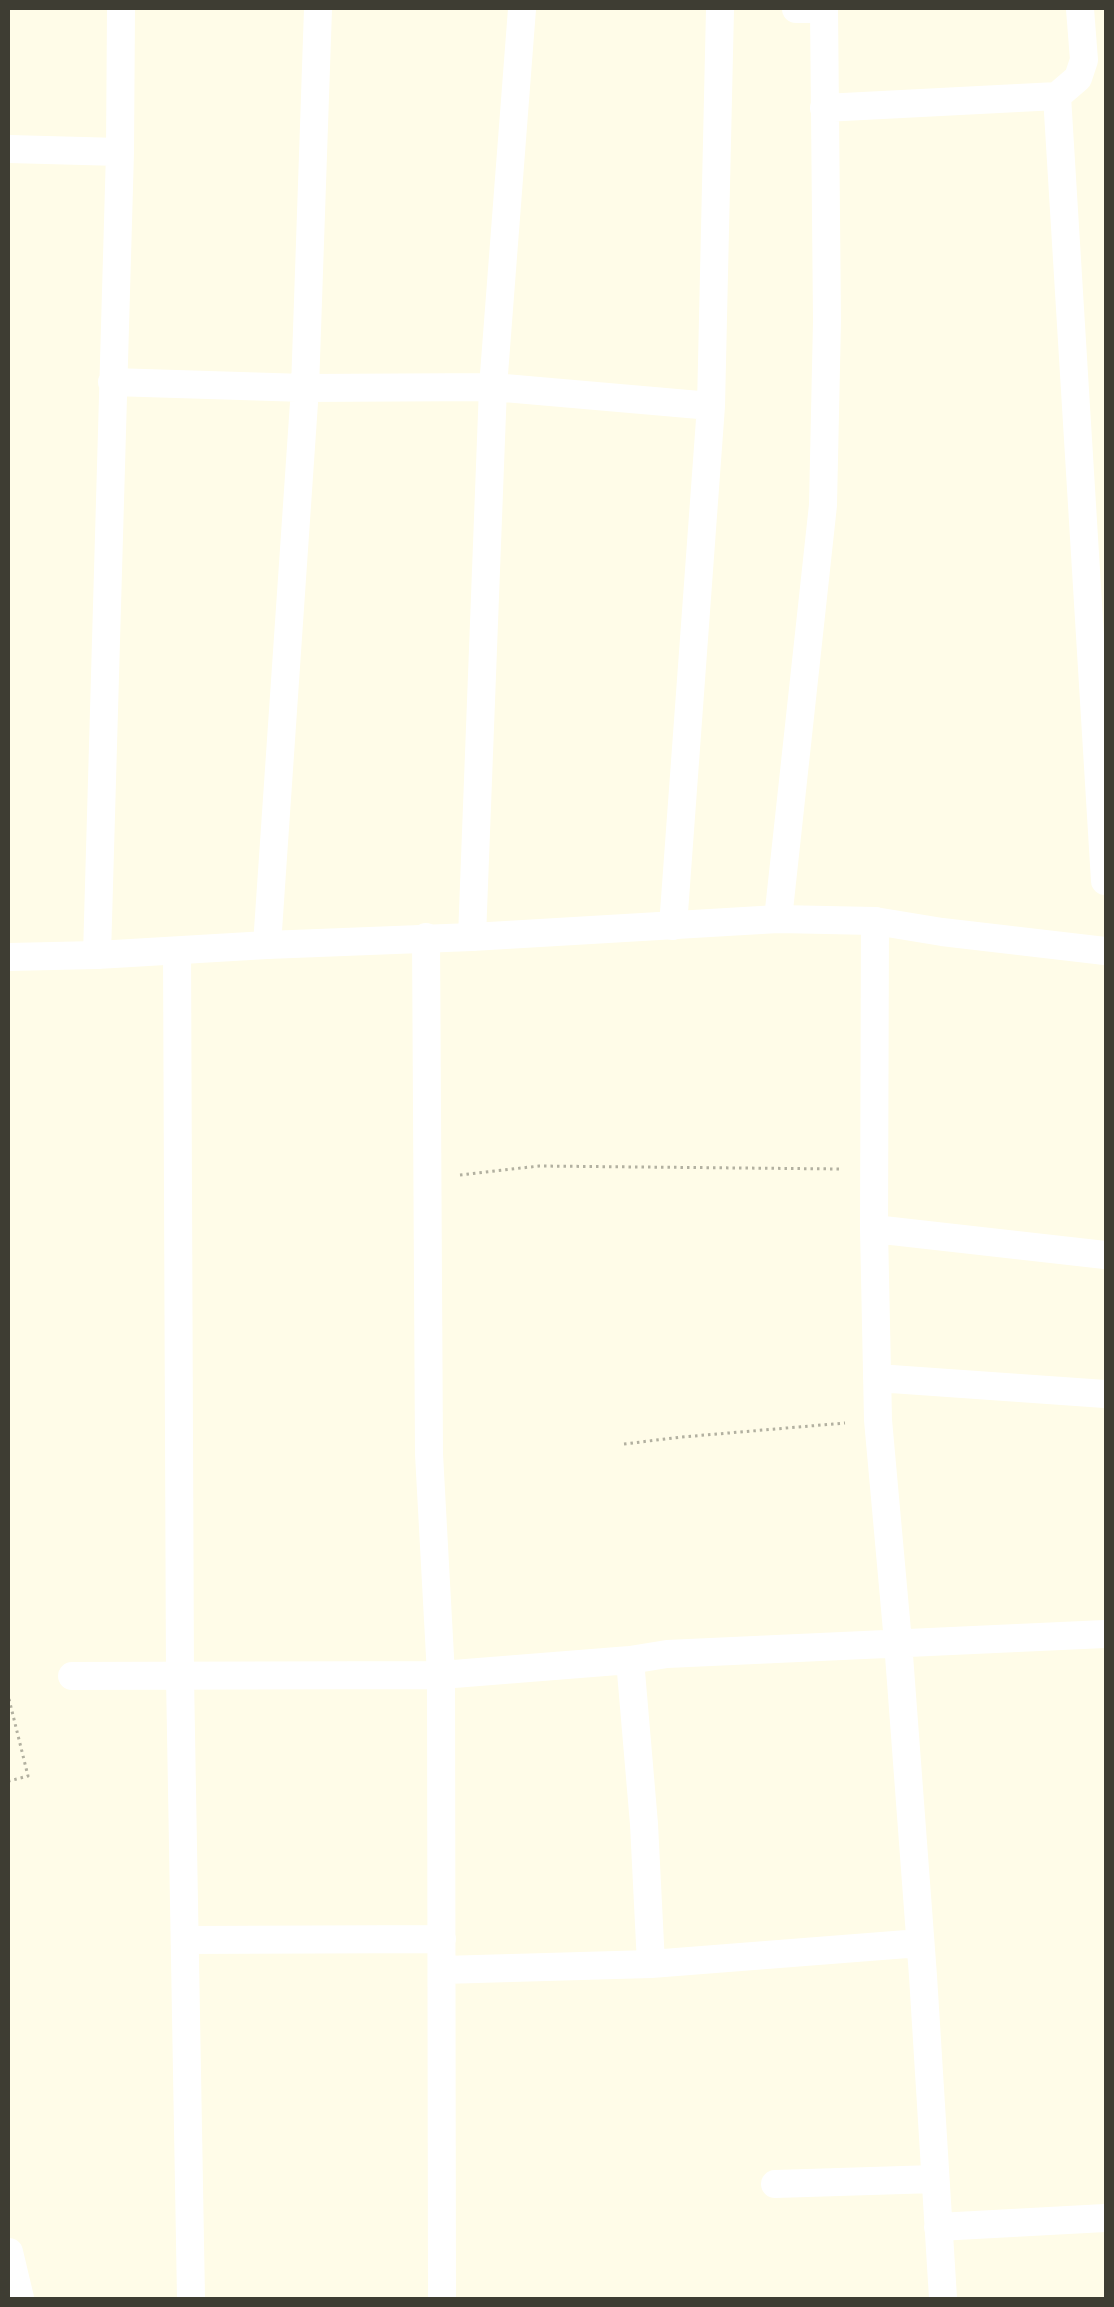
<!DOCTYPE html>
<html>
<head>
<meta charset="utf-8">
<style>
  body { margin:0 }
  #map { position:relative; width:1114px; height:2307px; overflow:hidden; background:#fffce8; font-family:"Noto Serif",serif }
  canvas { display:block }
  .frame { position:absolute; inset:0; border:10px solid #3e3d33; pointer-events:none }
</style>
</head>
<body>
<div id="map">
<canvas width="1114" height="2307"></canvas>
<div class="frame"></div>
</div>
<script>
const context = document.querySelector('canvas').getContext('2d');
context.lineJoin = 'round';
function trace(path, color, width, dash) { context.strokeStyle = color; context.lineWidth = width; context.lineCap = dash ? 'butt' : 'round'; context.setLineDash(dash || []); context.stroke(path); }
const path = new Path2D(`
  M460,1175L539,1166L841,1169
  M624,1444L682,1437L845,1423
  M9,1699L28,1776L9,1781`);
const street = new Path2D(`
  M796,9H824
  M1057,96L1105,881
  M824,108L1057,96L1078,78L1084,60L1080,9
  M9,149L120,152
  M112,382L305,388L493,387L711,406
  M778,919L823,505L827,321L824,9
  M875,921L874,1229L878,1420L898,1642L923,1976L943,2298
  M673,926L711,406L720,9
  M426,937L429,1454L441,1675L442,2298
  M472,937L493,387L522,9
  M267,945L305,388L318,9
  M177,951L180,1677L191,2298
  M97,955L120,152L121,9
  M874,1229L1105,1255
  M877,1378L1105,1394
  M630,1660L644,1824L651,1964
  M72,1676L441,1675L630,1660L667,1654L1105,1634
  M185,1940L442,1939
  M442,1970L651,1964L920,1943
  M775,2184L935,2179
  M938,2227L1105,2218`);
const secondary = new Path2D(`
  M9,957L97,955L267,945L472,937L778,919L875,921L942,932L1105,951`);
const highway = new Path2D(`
  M9,2252L20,2298`);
trace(path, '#b2b0a0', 3, [2.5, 4]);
trace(street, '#fff', 28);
trace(secondary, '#fff', 28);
trace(highway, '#fff', 28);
</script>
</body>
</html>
